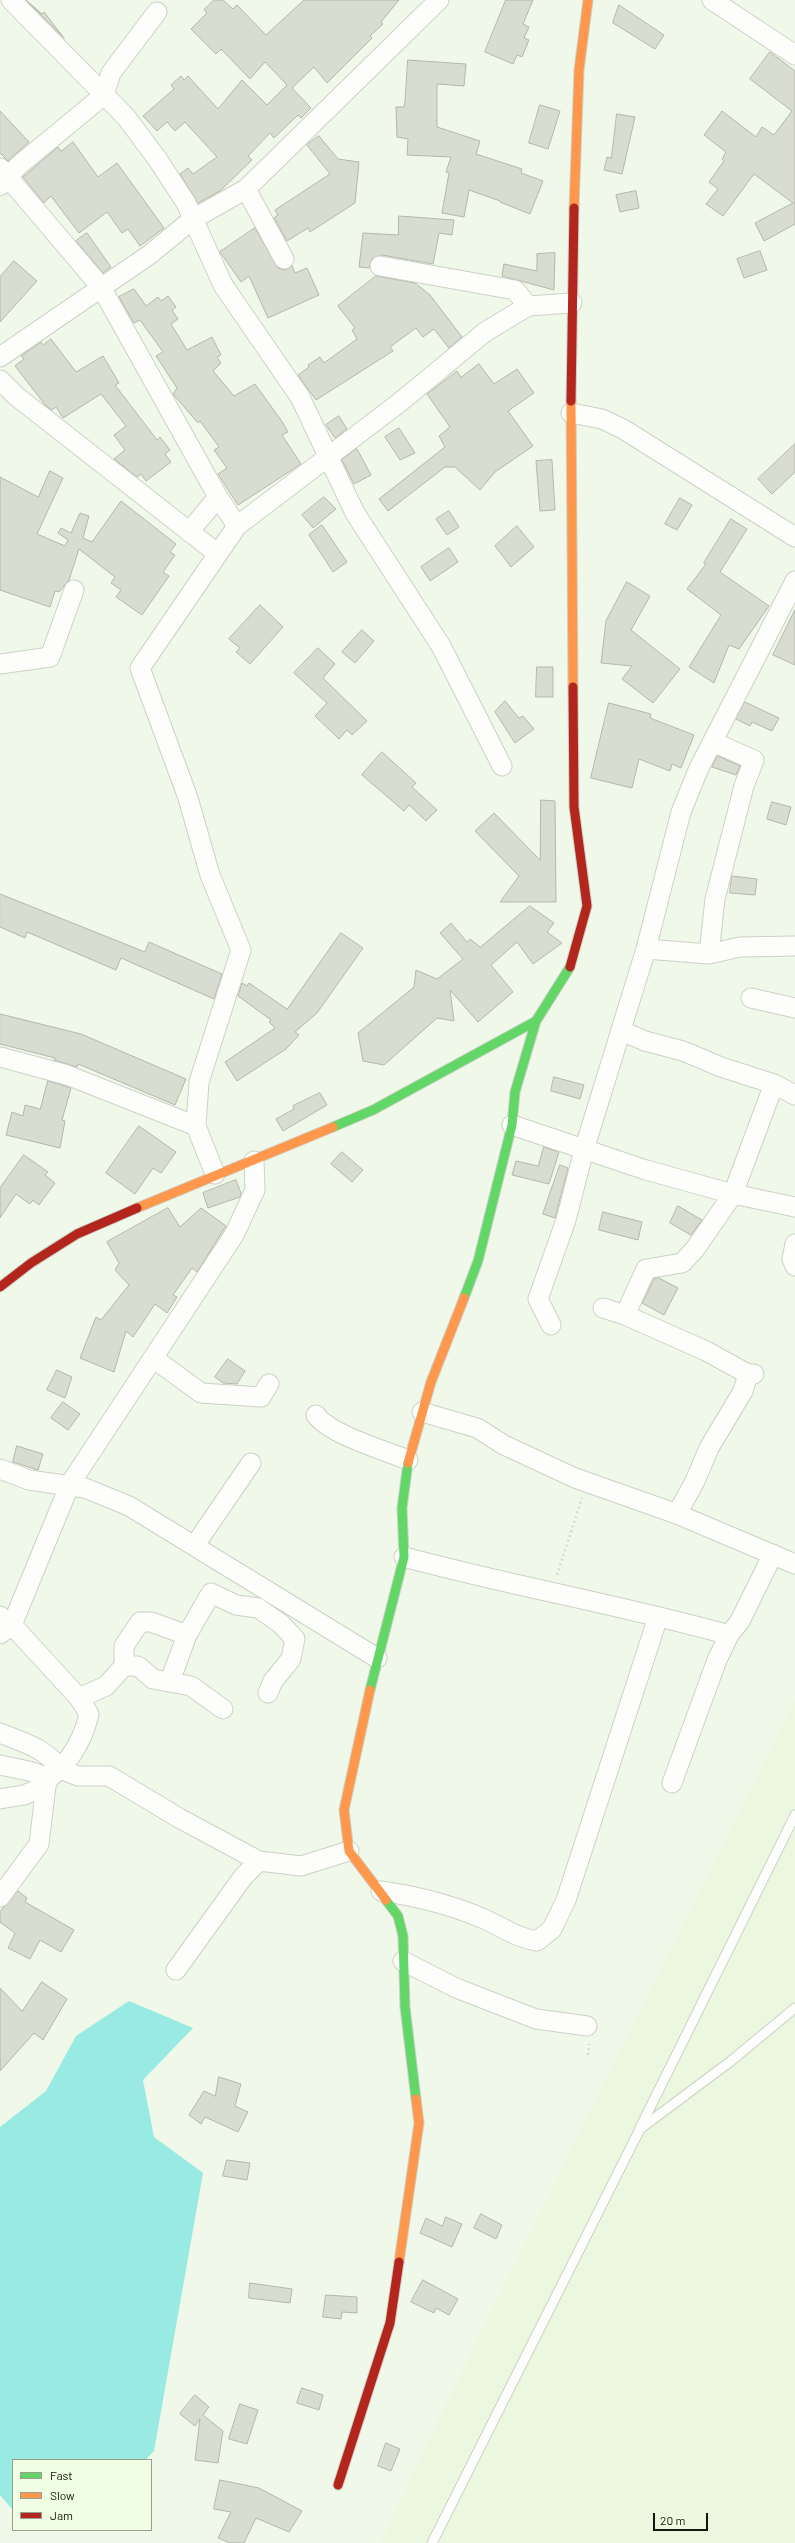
<!DOCTYPE html>
<html>
<head>
<meta charset="utf-8">
<style>
  body { margin:0 }
  #map { position:relative; width:795px; height:2543px; overflow:hidden; background:#f0f8e9; font-family:Barlow,sans-serif }
  canvas { display:block }
  .legend { position:absolute; left:12px; top:2459px; width:140px; height:72px; box-sizing:border-box; background:#f0fee3; border:1px solid #97a18d; margin:0; padding:5px 7px; list-style:none; font-size:12px; color:#12160d }
  .legend li { display:flex; align-items:center; gap:8px; height:20px }
  .legend b { width:20px; border:1px solid #97a18d }
  .scale { position:absolute; left:653px; top:2513px; width:55px; height:18px; box-sizing:border-box; border:2px solid #12160d; border-top:0; padding-left:5px; font-size:12px; line-height:14px; white-space:nowrap; color:#12160d; -webkit-text-stroke:3px #f0fee3; paint-order:stroke }
</style>
</head>
<body>
<div id="map">
<canvas width="795" height="2543"></canvas>
<ul class="legend">
<li><b style="height:5px;background:#63d668"></b>Fast</li>
<li><b style="height:5px;background:#ff974d"></b>Slow</li>
<li><b style="height:5px;background:#b3261e"></b>Jam</li>
</ul>
<div class="scale">20 m</div>
</div>
<script>
const context = document.querySelector('canvas').getContext('2d');
context.lineJoin = 'round';
function paint(path, color) { context.fillStyle = color; context.fill(path, 'evenodd'); }
function trace(path, color, width, dash) { context.strokeStyle = color; context.lineWidth = width; context.lineCap = dash ? 'butt' : 'round'; context.setLineDash(dash || []); context.stroke(path); }
const built = new Path2D(`
  M795,1701V2543H380L487,2319Z`);
const water = new Path2D(`
  M129,2001L193,2028L143,2080L154,2137L203,2173L154,2451L145,2460H13V2510L0,2495V2127L46,2091L76,2036Z`);
const building = new Path2D(`
  M26,0L42,14L44,12L64,38Z
  M214,0H223L233,9L237,5L266,35L304,0H399L381,22L383,24L370,36L372,38L327,83L314,67L292,88L311,108L301,118L298,115L274,138L270,133L248,156L252,160L220,191L198,203L180,174L188,168L193,174L217,157L185,122L175,131L167,122L157,131L143,116L174,89L171,85L181,76L184,80L188,76L218,109L242,80L267,105L287,85L265,62L250,79L221,49L216,54L191,29L207,13L204,10Z
  M506,0H533L523,24L529,27L524,38L529,40L522,57L517,55L513,64L485,52Z
  M619,5L664,35L655,49L613,23Z
  M770,52L795,71V224L764,241L755,223L793,203L754,174L723,216L706,204L718,189L709,182L724,161L722,159L726,152L704,135L722,111L756,137L762,127L774,135L792,111L750,79Z
  M408,60L466,64L464,86L437,84V127L480,141L476,154L522,169L521,173L543,181L530,214L500,202V201L469,190L464,217L442,213L449,173L446,172L451,157L407,155L408,139L397,137L396,107H404L405,101Z
  M540,105L560,111L548,149L529,143Z
  M0,111L29,142L8,161L0,153Z
  M617,114L635,117L622,174L604,170L607,157L611,158Z
  M319,136L338,159L359,162L355,203L310,232L308,228L287,241L274,218L278,215L275,210L330,174L307,145Z
  M73,142L98,177L117,163L164,228L140,246L128,229L122,233L107,212L79,233L51,196L44,203L23,177L58,147L61,151Z
  M636,191L639,208L620,212L616,195Z
  M399,216L454,220L452,235L439,233L433,264L382,255L372,259L369,268L359,267L363,233L398,235Z
  M255,228L278,268L284,270L292,266L295,273L307,268L319,295L268,318L249,276L241,282L220,252Z
  M87,233L111,267L103,273L76,241Z
  M760,251L767,270L744,278L737,259Z
  M555,253L554,290L502,276L504,264L537,271V254Z
  M14,261L37,281L0,322V277Z
  M376,276L415,283L430,295L462,337L449,348L434,329L423,337L416,328L390,347L393,351L316,400L298,375L309,367L308,365L320,357L324,363L357,339L352,330L355,328L338,306Z
  M134,289L146,306L158,297L161,301L168,296L176,307L172,310L178,319L171,324L187,350L212,337L221,355L217,357L221,363L213,371L234,396L255,384L283,423L288,432L282,435L301,464L238,505L218,474L227,468L214,450L219,447L200,421L198,423L173,394L177,388L156,356L163,352L140,320L134,323L119,297Z
  M51,339L76,372L103,356L119,383L115,385L157,440L160,437L170,450L165,454L171,462L146,481L141,474L137,477L114,459L125,450L114,435L126,426L101,394L63,418L56,407L52,410L46,406L15,366L24,359L21,356L41,342L43,345Z
  M479,364L494,384L517,369L534,393L508,411L533,446L495,472L480,490L455,467H445L388,511L379,499L445,447L439,436L450,427L427,394L457,371L461,377Z
  M339,416L347,429L335,438L326,425Z
  M399,428L415,453L400,460L385,437Z
  M795,444V472L772,494L758,479Z
  M357,449L371,475L354,484L342,460Z
  M552,460L555,510L540,511L536,461Z
  M50,471L63,478L37,534L65,546L68,540L58,533L61,528L71,533L80,513L89,516L83,538L92,542L121,501L176,544L170,552L175,555L163,572L169,576L142,615L116,597L121,590L111,583L115,577L79,549L69,580L59,592L55,591L50,607L0,590V477L38,497Z
  M324,497L336,509L313,528L302,515Z
  M680,498L692,505L677,530L665,524Z
  M449,511L459,527L447,535L436,519Z
  M731,519L747,529L720,572L769,606L739,649L729,645L714,683L689,667L721,615L687,589L706,564L704,563Z
  M322,525L347,562L333,572L309,535Z
  M517,526L534,547L511,567L495,546Z
  M449,548L458,562L430,581L421,567Z
  M627,582L650,596L631,630L680,669L653,703L622,679L632,666L601,663L606,621Z
  M260,605L283,627L250,664L236,652L240,648L229,639Z
  M795,610V665L773,655Z
  M362,630L374,641L355,663L342,652Z
  M318,648L335,664L323,678L367,721L352,735L347,730L339,739L315,716L327,703L294,673Z
  M537,667H553V697H536Z
  M505,701L519,718L523,716L534,729L515,743L495,712Z
  M745,702L779,718L772,731L752,722L750,726L736,719Z
  M609,703L651,714L650,718L694,735L681,768L672,764L670,771L639,759L632,788L591,778Z
  M382,752L416,783L412,787L437,810L426,821L409,805L404,811L362,775Z
  M718,756L740,766L736,775L712,767Z
  M541,800L555,801L556,902H500L519,876L475,831L494,813L540,860Z
  M772,802L791,807L786,825L767,819Z
  M732,876L757,879L755,895L730,893Z
  M0,894L145,952L149,942L222,974L214,999L121,958L116,970L27,932L25,938L0,927Z
  M530,906L554,923L547,932L562,943L533,964L517,942L491,965L513,992L478,1022L450,990L454,1021L437,1018L384,1065L363,1061L358,1033L414,987L416,970L437,979L463,959L440,933L451,923L467,942L470,939L480,947Z
  M341,933L363,948L317,1013L295,1032L299,1035L286,1049L237,1081L225,1062L275,1028L269,1022L271,1020L238,996L242,983L247,986L249,983L287,1009Z
  M0,1014L81,1034L186,1079L175,1105L78,1064L77,1067L54,1060L55,1058L0,1044Z
  M554,1077L584,1085L580,1099L551,1091Z
  M48,1081L71,1088L62,1120L65,1121L60,1148L6,1135L12,1112L23,1116L25,1105L40,1109Z
  M320,1093L327,1105L283,1131L276,1119L294,1109L293,1106Z
  M139,1126L176,1152L161,1173L153,1168L135,1194L106,1173Z
  M544,1147L559,1152L549,1184L512,1175L516,1161L538,1166Z
  M342,1152L363,1170L352,1182L331,1164Z
  M24,1155L48,1172L45,1175L55,1183L39,1205L33,1200L30,1204L16,1194L0,1218V1188Z
  M560,1165L568,1168L555,1218L543,1214Z
  M236,1180L241,1193L240,1197L208,1208L203,1193Z
  M678,1206L702,1220L691,1235L670,1223Z
  M168,1208L180,1227L201,1208L226,1226L197,1272L192,1268L173,1295L177,1297L167,1313L155,1304L133,1337L126,1331L114,1372L80,1358L96,1317L101,1320L129,1285L115,1270L119,1263L107,1242Z
  M603,1212L642,1222L638,1240L599,1230Z
  M659,1278L678,1288L664,1315L642,1303L654,1279Z
  M228,1359L245,1371L237,1384L223,1383L215,1377Z
  M57,1370L72,1377L65,1398L47,1390Z
  M63,1402L80,1414L68,1430L51,1418Z
  M17,1446L43,1454L38,1470L13,1462Z
  M18,1891L27,1898L25,1902L74,1930L61,1952L40,1940L30,1959L8,1948L15,1933L0,1922V1912Z
  M42,1982L67,1999L43,2040L34,2033L0,2071V1988L22,2011Z
  M219,2077L241,2084L235,2106L248,2112L238,2132L205,2117L201,2124L189,2115L204,2091L215,2096Z
  M227,2160L250,2163L247,2180L223,2176Z
  M481,2214L502,2225L496,2239L474,2228Z
  M446,2217L462,2224L452,2247L420,2233L426,2218L442,2226Z
  M423,2280L458,2299L449,2315L436,2308L434,2313L411,2302Z
  M250,2283L292,2289L290,2303L249,2298Z
  M326,2295L357,2297V2313L342,2312L341,2319L323,2317Z
  M302,2388L323,2395L319,2410L297,2403Z
  M195,2395L209,2407L203,2415L223,2431L218,2463L195,2460L200,2419L195,2426L180,2414Z
  M240,2404L258,2410L247,2444L229,2439Z
  M386,2443L400,2449L391,2471L378,2466Z
  M220,2480L259,2488L302,2511L289,2532L256,2518L244,2543H230L218,2538L231,2512L214,2509Z`);
const path = new Path2D(`
  M557,1575L582,1498
  M588,2055L589,2044`);
const lane = new Path2D(`
  M640,2128L795,1815
  M432,2543L640,2129L731,2061L795,2008`);
const street = new Path2D(`
  M11,0L126,117L158,160L186,203L223,285L300,397L355,513L441,646L502,766
  M712,0L795,55
  M0,168L101,287L218,497L237,526
  M0,186L18,166L104,95L111,73L157,12
  M246,189L284,259
  M380,266L515,290L528,306
  M0,357L149,255L193,219L246,189L439,0
  M0,380L16,396L218,554
  M571,413L602,419L623,429L795,537
  M189,532L218,497
  M0,664L50,657L74,590
  M646,949L709,954L740,947L795,946
  M709,954L715,899L744,786L754,760L713,742
  M751,998L795,1008
  M622,1031L645,1041L683,1051L721,1067L774,1084L795,1095
  M0,1057L67,1075L196,1126
  M512,1125L646,1170L733,1194L795,1207
  M215,1174L196,1126L199,1082L241,950L210,875L188,798L140,668L237,526L399,403L485,332L528,306L572,303
  M795,1244L792,1259L795,1266
  M603,1308L625,1315L706,1351L748,1374H754
  M625,1315L646,1269L682,1263L695,1249L733,1194L774,1084
  M551,1325L538,1299L566,1220L584,1150L646,949L681,812L699,768L795,581
  M153,1358L201,1393L261,1397L269,1384
  M422,1412L477,1428L504,1445L575,1478L677,1514L795,1564
  M316,1415C329,1434 386,1451 408,1460
  M0,1469L29,1480L85,1488L129,1506L377,1658
  M677,1514L695,1481L709,1448L743,1391L748,1374
  M195,1545L251,1463
  M404,1557C511,1586 622,1605 729,1635
  M0,1616L12,1625L79,1698L89,1714C84,1736 75,1753 60,1769C46,1748 22,1742 0,1733
  M0,1634L12,1625L70,1484L234,1235L255,1190L254,1161
  M124,1666V1646L140,1622H151L187,1635
  M170,1681L187,1635L211,1593L236,1605L258,1608L281,1624L295,1639L291,1659L273,1681L268,1693
  M79,1698L106,1686L124,1666H138L153,1679L191,1686L223,1709
  M0,1765L29,1771L49,1778
  M672,1783L717,1660L729,1635L740,1621L773,1554
  M0,1799L24,1795L46,1786L49,1778L60,1769L78,1776H109L179,1818L259,1861L301,1866L349,1851
  M381,1891C415,1896 452,1905 484,1919C502,1927 517,1938 537,1941L552,1929L566,1900L658,1617
  M0,1897L39,1844L46,1786
  M403,1961L456,1988L536,2019L587,2026
  M176,1970L243,1877L259,1861`);
const fast = new Path2D(`
  M333,1127L373,1110L536,1021L570,967
  M464,1298L478,1261L512,1125L515,1092L536,1021
  M370,1690L404,1557L402,1508L408,1463
  M386,1900L398,1916L403,1936L405,2007L416,2099`);
const slow = new Path2D(`
  M574,208L579,70L588,0
  M571,401L573,687
  M137,1208L333,1127
  M408,1463L431,1382L464,1298
  M370,1690L344,1810L349,1851L386,1900
  M399,2262L419,2123L416,2099`);
const jam = new Path2D(`
  M571,401L574,208
  M570,967L587,906L574,807L573,687
  M0,1287L31,1263L77,1234L137,1208
  M338,2485L390,2323L399,2262`);
paint(built, '#ebf8df');
paint(water, '#98eae2');
paint(building, '#d9dcd0');
trace(building, '#b4b7ab', 1);
trace(lane, '#ccd2c6', 11);
trace(street, '#ccd2c6', 21);
trace(fast, '#ccd2c6', 11);
trace(slow, '#ccd2c6', 11);
trace(jam, '#ccd2c6', 11);
trace(path, '#d6d9d5', 2.5, [2, 3]);
trace(lane, '#fdfefc', 9);
trace(street, '#fdfefc', 19);
trace(fast, '#63d668', 9);
trace(slow, '#ff974d', 9);
trace(jam, '#b3261e', 9);
</script>
</body>
</html>
